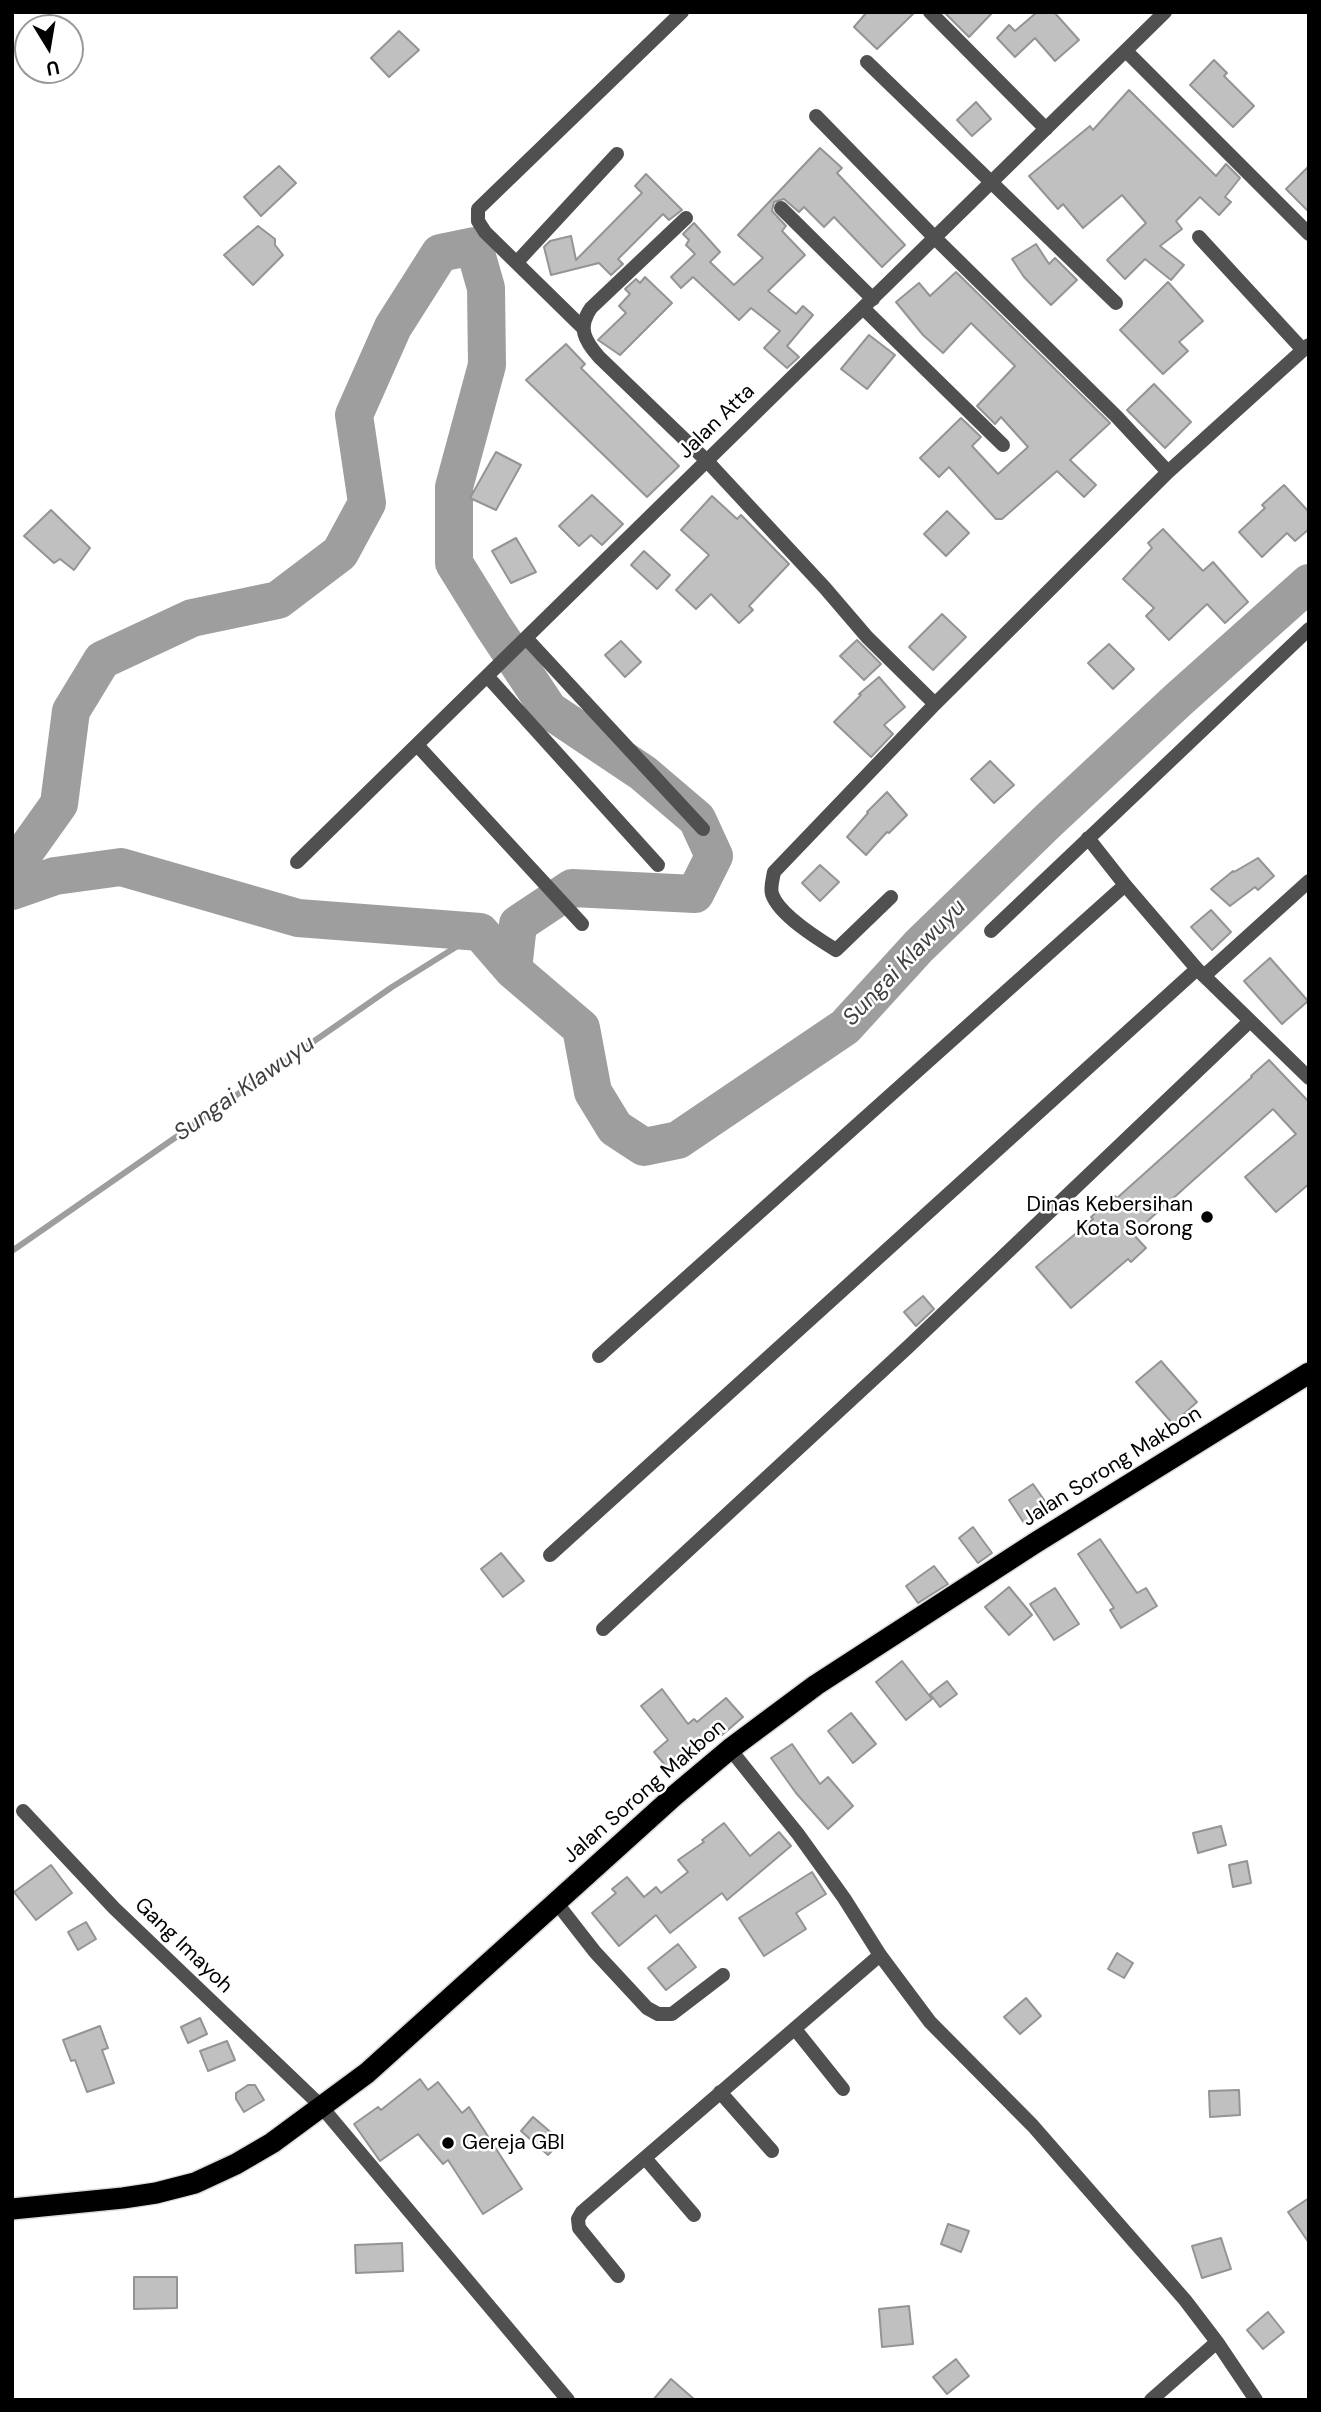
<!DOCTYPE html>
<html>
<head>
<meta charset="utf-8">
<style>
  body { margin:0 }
  #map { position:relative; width:1321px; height:2412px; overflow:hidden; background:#fff; font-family:"DM Sans",sans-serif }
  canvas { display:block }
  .frame { position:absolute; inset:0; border:14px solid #000; pointer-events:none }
  .north { position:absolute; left:14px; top:14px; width:70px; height:70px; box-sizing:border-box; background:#fff; border:2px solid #999; border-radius:50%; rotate:169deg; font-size:19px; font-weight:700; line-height:28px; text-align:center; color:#000 }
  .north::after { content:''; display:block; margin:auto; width:24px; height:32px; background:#000; clip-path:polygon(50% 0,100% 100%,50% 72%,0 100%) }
</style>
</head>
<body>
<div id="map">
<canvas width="1321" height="2412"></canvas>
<div class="frame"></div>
<div class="north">U</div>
</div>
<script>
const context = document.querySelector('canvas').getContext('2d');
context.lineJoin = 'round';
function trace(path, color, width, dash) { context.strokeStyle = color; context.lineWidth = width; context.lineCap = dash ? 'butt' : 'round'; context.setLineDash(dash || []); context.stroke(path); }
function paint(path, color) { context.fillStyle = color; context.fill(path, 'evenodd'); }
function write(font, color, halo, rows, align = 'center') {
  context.font = font + ' "DM Sans",sans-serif'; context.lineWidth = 5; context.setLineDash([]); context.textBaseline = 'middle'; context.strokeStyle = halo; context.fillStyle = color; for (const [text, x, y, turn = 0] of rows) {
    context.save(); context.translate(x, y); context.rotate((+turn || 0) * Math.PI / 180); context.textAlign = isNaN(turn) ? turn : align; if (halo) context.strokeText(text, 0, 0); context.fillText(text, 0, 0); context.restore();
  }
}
const stream = new Path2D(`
  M12,1251L392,987L480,932`);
const river = new Path2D(`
  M12,870L59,804L71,711L102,660L192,618L278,600L340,553L367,503L354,415L393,327L440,253L474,246L486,288L487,365L454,487V563L493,626L549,710L643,773L697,819L714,856L695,894L572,888L518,924L513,970L581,1028L593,1092L615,1128L644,1147L678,1140L845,1027L919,946L1049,820L1178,700L1309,583
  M12,891L55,876L121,867L298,918L480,932L513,970`);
const building = new Path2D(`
  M867,12H915L877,49L854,27Z
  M944,12H993L969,37Z
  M1037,12H1054L1079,40L1055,61L1035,38L1015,57L997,38L1009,25L1015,31Z
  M399,31L419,50L389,77L371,58Z
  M1214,60L1227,73L1224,76L1254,106L1233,127L1190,85Z
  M1129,90L1216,176L1226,164L1240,178L1225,197L1231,202L1219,215L1200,197L1176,221L1182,229L1160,246L1184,265L1171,280L1145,259L1125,279L1107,260L1146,223L1122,195L1083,228L1063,204L1058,209L1029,176L1090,126L1093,130Z
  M976,102L991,119L972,136L957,120Z
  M820,148L842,168L837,173L905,245L882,267L834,217L824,227L804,207L799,212L784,199L774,202L772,211L786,226L782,231L805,255L768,291L796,314L803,306L813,315L787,346L799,357L787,368L764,348L780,331L751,308L739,320L693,277L681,288L671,277L695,254L686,245L689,240L683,234L694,223L720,252L710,262L734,285L763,258L738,235Z
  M279,166L296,183L261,216L244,197Z
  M1309,166V212L1286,189Z
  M646,174L682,210L669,220L663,214L618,259L623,264L611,275L599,263L551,275L544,247L550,241L571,236L576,260L642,193L635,186Z
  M258,226L275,239V245L283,255L253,285L224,255Z
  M1036,244L1049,264L1055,258L1077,280L1051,305L1024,277L1012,259Z
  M956,272L1110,423L1070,460L1096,485L1084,497L1057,471L1002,519H996L949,467L939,477L920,458L961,418L981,437L972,446L998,474L1028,447L1001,417L995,424L977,406L1015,366L971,323L943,353L923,335L896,302L919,283L930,296Z
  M645,277L672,303L620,355L598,340L626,313L619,306L630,294L625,289L636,279L640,283Z
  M1168,282L1203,321L1179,342L1188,351L1163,374L1120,330Z
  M869,335L895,355L867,389L841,369Z
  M566,344L585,364L581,368L679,466L647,497L526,380Z
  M1154,384L1191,422L1165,448L1127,410Z
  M496,452L521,465L496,510L470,498Z
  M1284,485L1309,512V529L1295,541L1287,533L1262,557L1239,532L1265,508L1262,505Z
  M592,495L623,524L602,545L591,535L579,546L559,526Z
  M712,496L737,519L741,515L789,564L749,606L753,610L739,623L711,594L696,609L676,590L709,555L681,530Z
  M51,510L90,548L74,570L60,559L54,563L24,536Z
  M947,511L969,533L946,556L924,534Z
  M1163,529L1203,571L1213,562L1248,602L1225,623L1207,604L1169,640L1146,616L1154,608L1123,579L1152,548L1148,543Z
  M516,538L536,572L511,583L492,551Z
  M644,551L670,575L657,589L631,565Z
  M942,614L966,637L933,670L909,647Z
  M857,640L881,664L864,680L840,656Z
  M621,641L641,662L625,677L605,655Z
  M1109,644L1134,669L1113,689L1088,663Z
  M879,677L905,707L884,725L893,734L871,757L834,722L861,695L859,694Z
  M990,761L1014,785L994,803L971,779Z
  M887,792L907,815L889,833L887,832L866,855L847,837L868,813L867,812Z
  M1258,858L1274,876L1258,890L1255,887L1230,906L1211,889L1233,871L1234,872Z
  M820,865L839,882L820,901L802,883Z
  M1211,910L1231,932L1212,950L1191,927Z
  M1270,958L1308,1001L1282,1024L1244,981Z
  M1269,1060L1309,1102V1184L1276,1212L1245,1177L1296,1134L1273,1109L1133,1234L1146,1248L1131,1262L1128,1259L1071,1308L1036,1267L1093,1219L1091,1217L1115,1196L1117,1198L1252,1077L1251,1076Z
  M923,1296L934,1309L916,1326L904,1312Z
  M1161,1361L1197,1402L1173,1424L1136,1382Z
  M1033,1484L1049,1507L1024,1523L1009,1500Z
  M973,1527L992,1553L978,1563L959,1538Z
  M1100,1539L1137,1593L1146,1588L1157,1606L1121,1628L1110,1610L1114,1608L1078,1554Z
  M501,1553L524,1581L503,1597L481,1569Z
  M934,1566L948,1584L918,1603L906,1586Z
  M1009,1587L1032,1615L1009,1635L985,1607Z
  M1055,1588L1079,1624L1054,1640L1030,1604Z
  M902,1661L932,1699L906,1720L876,1682Z
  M947,1681L957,1694L940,1707L930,1694Z
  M662,1689L688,1724L694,1719L697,1722L726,1698L743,1717L722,1735L718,1730L670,1771L654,1752L668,1740L641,1706Z
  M851,1713L876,1744L853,1763L828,1731Z
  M792,1744L820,1784L828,1777L853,1806L828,1829L796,1793L771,1758Z
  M724,1823L750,1856L779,1832L791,1846L727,1900L722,1893L670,1933L656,1915L619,1946L592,1913L616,1893L612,1889L627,1877L644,1897L656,1887L661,1893L688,1872L678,1860L704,1842L702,1840Z
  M1221,1826L1226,1845L1198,1853L1193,1833Z
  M1247,1861L1251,1883L1233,1887L1229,1865Z
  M51,1865L72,1893L36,1920L14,1892Z
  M812,1872L826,1894L796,1913L806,1929L764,1956L739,1918Z
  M86,1922L96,1939L78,1950L68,1932Z
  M678,1944L696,1967L666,1990L648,1968Z
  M1117,1953L1133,1963L1124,1978L1108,1969Z
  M1026,1998L1041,2016L1020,2034L1004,2017Z
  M200,2018L207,2034L188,2043L181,2027Z
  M100,2026L108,2048L102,2050L114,2083L87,2092L75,2060L71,2061L63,2040Z
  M227,2041L235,2060L208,2071L200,2051Z
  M420,2079L428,2090L438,2082L462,2113L469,2107L522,2189L483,2214L448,2160L443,2164L418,2134L380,2161L354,2124L378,2107L381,2110Z
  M248,2085H255L264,2100L244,2112L236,2099V2093Z
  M1239,2090L1240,2115L1210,2117L1209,2091Z
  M533,2117L561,2141L548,2155L521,2131Z
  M1309,2198V2243L1288,2212Z
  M948,2224L969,2231L961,2252L941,2244Z
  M1221,2238L1231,2269L1202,2278L1192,2246Z
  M402,2243L403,2271L356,2273L355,2245Z
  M134,2277H177V2308L134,2309Z
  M909,2306L913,2344L882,2347L879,2309Z
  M1268,2312L1284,2332L1263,2349L1247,2330Z
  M956,2359L969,2376L947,2394L933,2377Z
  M671,2379L695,2400H653Z`);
const street = new Path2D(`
  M930,12L1046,129
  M1126,51L1309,234
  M867,62L1116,303
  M816,116L935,238L1117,417L1168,472
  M781,208L873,299
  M686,218L591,308C577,328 585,341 599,357L707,461L825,588L867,637L935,704L774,872C773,878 770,888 772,894C779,915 818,939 836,950L891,897
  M1199,237L1303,350L1309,345
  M517,262L617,154
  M863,308L1003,445
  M582,327L485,232L478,221V209L682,12
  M526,638L703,829
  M487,676L658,865
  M935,704L1168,472L1303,350
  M417,745L582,924
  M1088,838L1125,885L1197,969L1309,1078
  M297,862L1165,12
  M991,931L1309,629
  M1204,976L1309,881
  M599,1356L1125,885
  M550,1555L1197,969
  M603,1629L908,1347L1250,1021
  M730,1749L798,1834L844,1898L880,1955L930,2022L1033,2126L1185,2300L1217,2342L1256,2400
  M23,1811L114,1908L320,2105L568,2400
  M556,1902L595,1952L647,2008L658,2014H672L723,1975
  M795,2029L843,2089
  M720,2092L772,2151
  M645,2158L694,2215
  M618,2276L579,2228L578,2219L582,2212L880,1955
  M1151,2400L1217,2342`);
const highway = new Path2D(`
  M12,2209L123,2198L156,2193L195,2183L236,2164L272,2143L367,2073L674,1796L730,1749L816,1685L1035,1543L1309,1373`);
const markers = [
  [1207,1217,7,"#000"],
  [448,2143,7,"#000"]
];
const streetNames = [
  ["Jalan Atta",717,422,-44],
  ["Jalan Sorong Makbon",1112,1467,-32],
  ["Jalan Sorong Makbon",645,1792,-41],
  ["Gang Imayoh",183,1946,44]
];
const poiNames = [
  ["Dinas Kebersihan",1193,1205],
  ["Kota Sorong",1193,1229],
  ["Gereja GBI",462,2143,"left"]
];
const waterNames = [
  ["Sungai Klawuyu",905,963,-46],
  ["Sungai Klawuyu",245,1089,-35]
];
trace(stream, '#9e9e9e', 6);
trace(river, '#9e9e9e', 38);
paint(building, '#c0c0c0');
trace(building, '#949494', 2);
trace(highway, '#dbdbdb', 24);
trace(street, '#505050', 14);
trace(highway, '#000', 21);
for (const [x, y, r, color] of markers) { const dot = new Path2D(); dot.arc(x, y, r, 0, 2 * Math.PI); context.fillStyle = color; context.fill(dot); trace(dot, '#fff', 2.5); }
write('21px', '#000', '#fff', streetNames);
write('21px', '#000', '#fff', poiNames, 'right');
write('italic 23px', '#3f3f3f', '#fff', waterNames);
</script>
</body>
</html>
